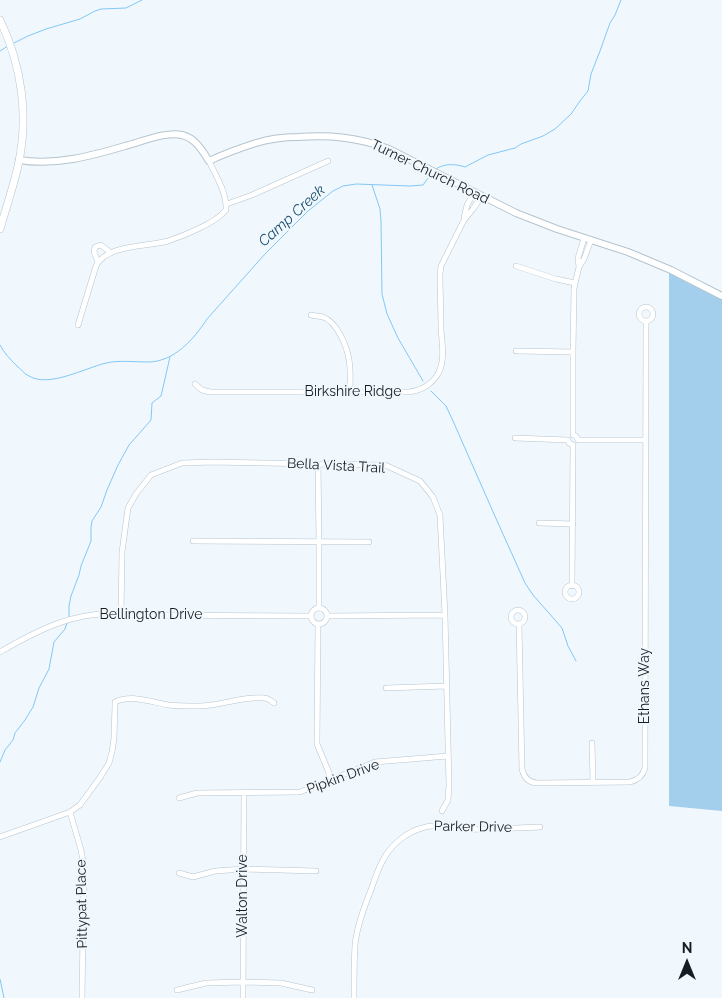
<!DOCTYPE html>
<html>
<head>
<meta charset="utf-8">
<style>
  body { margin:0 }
  #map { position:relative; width:722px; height:998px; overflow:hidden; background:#f1f8fd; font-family:Raleway,sans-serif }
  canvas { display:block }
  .north { position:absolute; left:662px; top:938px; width:50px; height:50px; -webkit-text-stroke:4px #f1f8fd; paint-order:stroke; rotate:0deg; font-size:14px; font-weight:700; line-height:20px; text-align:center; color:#171c20 }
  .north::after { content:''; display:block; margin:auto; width:18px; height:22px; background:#171c20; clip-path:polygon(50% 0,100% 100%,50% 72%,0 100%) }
</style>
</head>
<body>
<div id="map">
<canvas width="722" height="998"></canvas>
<div class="north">N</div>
</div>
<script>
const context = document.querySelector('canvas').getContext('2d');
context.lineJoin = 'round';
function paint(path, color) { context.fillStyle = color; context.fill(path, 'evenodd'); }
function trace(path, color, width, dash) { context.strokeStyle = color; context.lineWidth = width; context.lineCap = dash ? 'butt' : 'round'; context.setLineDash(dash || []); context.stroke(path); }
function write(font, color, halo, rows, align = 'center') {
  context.font = font + ' Raleway,sans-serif'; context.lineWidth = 4; context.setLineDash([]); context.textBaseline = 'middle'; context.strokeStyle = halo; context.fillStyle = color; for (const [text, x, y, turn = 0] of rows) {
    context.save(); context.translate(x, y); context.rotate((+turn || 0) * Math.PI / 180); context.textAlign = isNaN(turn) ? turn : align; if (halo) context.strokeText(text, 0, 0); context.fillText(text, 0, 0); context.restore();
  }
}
const green = new Path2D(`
  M669,270L722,295V811L669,806Z`);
const stream = new Path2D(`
  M14,43L28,36L46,29L80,19L95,11L101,9L126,8L142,0
  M0,51L8,46
  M436,169C444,163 456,164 465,167L488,155L515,148L521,144L543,136L555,129L571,114L580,101L588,91L591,74L600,51L610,23L615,15L621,0
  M372,185L380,209L381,221L382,294L387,314L398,338L423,381
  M0,345C4,353 11,360 17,366C21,369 24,374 29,376C49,388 85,368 106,363C119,360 134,362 148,362C174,362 194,339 207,319L265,254L308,211L333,191L343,186L356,184L410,186L423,185L431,174
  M431,391L446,406L453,421L494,514L525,583L533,595L562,628L568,646L576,661
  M69,617V606L71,596L79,575L81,566L91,541V527L92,521L101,507L107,490L118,465L129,445L151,420L152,403L161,396L170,357
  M0,762L5,750L13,740L15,733L25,720L33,707L39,688L49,669L54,642L65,629L67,623
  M0,979L4,998`);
const minor = new Path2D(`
  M227,204L252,195L328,161
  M464,218L467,205L474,193
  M98,262L94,252L95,247L101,245L111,253
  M516,266L556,279L575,283
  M579,267L578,258L584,238
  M639 314a7 7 0 1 1 14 0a7 7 0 1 1-14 0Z
  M311,315C315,316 319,316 323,317C337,322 347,346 349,360C351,371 350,382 350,392
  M78,325L96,266C107,244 147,247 168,241C183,236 216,223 226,210C227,193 216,176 209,161
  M516,351L573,352
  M195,384L202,390L210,392H408C421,391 433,384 439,372C445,359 442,343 441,329C441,311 440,292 440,274L441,266L464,220L473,209L481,197
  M573,435V352L574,288L579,267L584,259L591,240
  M573,435L576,436L578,440H646
  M515,438L568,440L569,443L573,445
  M318,464L319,541V608
  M539,523L573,524
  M193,541L369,542
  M565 592a7 7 0 1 1 14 0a7 7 0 1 1-14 0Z
  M572,586L573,445
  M311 616a8 8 0 1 1 16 0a8 8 0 1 1-16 0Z
  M511 617a7 7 0 1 1 14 0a7 7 0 1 1-14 0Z
  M121,615L122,552L128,508L136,494L151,475L182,463L212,462L318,464L385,465L420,481L433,497L440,515L445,615L449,785L448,800L442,811
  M327,616L445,615
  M318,624L317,744L332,780
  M519,624L522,769C524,778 529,783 538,783L630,782C638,780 643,776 645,768L646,321
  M0,652C36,631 78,609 121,615L310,616
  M386,688L446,686
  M592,743L593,782
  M179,798L197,793L300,792L375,762L448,756
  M70,812L81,850L84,868L82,998
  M0,837L70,812L80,805L101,776L109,763L112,752L114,738L115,705V702C132,694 151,702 168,705C178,706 189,706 199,706C221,706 242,696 264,698C268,698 271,701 274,703
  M179,873L193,877L215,871L244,869L316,871
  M177,990L206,983L243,982L281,983L312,990
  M243,998L244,793
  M354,998C354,981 354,962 355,945C357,926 364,907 371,890C375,878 379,865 386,855C394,843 407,832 422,828C436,823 452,828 467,829C491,830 516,828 540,827`);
const tertiary = new Path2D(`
  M19,160C55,166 91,156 125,146C141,142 166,131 182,135C195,138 202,150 209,161C224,154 240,148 256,143C269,139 284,137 298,137C331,135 357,137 389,149L516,213L557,229L628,252L671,270L722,296`);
const secondary = new Path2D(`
  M0,20C22,66 29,117 18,166C13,188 6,208 0,229`);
const streetNames = [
  ["Turner Church Road",430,172,26],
  ["Birkshire Ridge",353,392],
  ["Bella Vista Trail",336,466,3],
  ["Bellington Drive",151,615],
  ["Ethans Way",645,686,-90],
  ["Pipkin Drive",343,777,-20],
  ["Parker Drive",473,827,1],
  ["Walton Drive",243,896,-90],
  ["Pittypat Place",82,904,-91]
];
const waterNames = [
  ["Camp Creek",292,216,-42]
];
paint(green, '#a4cfec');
trace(stream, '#81c7f5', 1);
trace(minor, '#b4c4cf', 6);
trace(tertiary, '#b4c4cf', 8);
trace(secondary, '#b4c4cf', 8);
trace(minor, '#fff', 5);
trace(tertiary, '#fff', 6);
trace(secondary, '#fff', 7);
write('14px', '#171c20', '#f1f8fd', streetNames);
write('italic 15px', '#174d6c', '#f1f8fd', waterNames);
</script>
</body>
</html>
